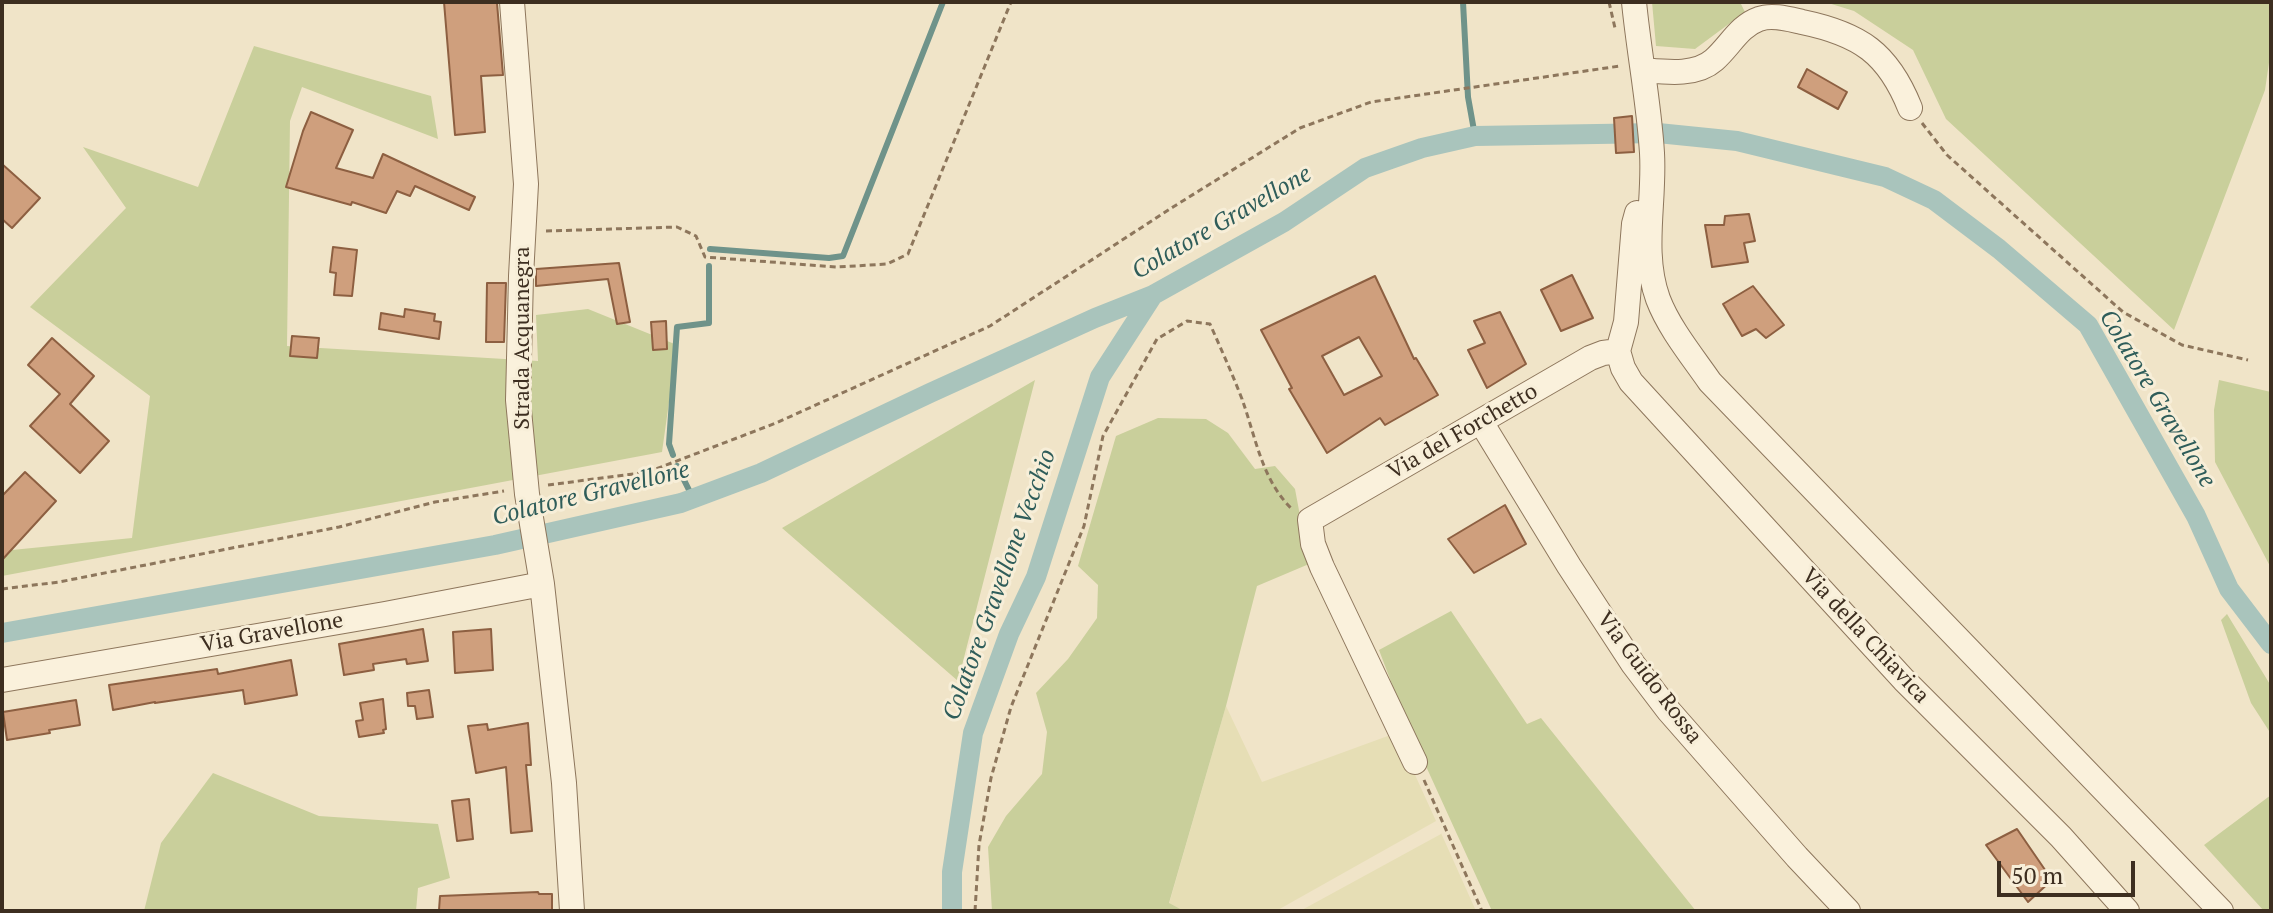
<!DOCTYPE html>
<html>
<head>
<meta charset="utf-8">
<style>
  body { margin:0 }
  #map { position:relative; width:2273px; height:913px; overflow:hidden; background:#f0e4c8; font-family:"PT Serif",serif }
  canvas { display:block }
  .frame { position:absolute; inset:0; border:4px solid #3d2e20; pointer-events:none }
  .scale { position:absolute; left:1997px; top:861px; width:138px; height:36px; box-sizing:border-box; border:4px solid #3d2e20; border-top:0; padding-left:10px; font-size:24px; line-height:28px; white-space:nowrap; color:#3d2e20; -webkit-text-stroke:6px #f7eed8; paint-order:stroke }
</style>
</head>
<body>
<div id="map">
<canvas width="2273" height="913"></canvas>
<div class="frame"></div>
<div class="scale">50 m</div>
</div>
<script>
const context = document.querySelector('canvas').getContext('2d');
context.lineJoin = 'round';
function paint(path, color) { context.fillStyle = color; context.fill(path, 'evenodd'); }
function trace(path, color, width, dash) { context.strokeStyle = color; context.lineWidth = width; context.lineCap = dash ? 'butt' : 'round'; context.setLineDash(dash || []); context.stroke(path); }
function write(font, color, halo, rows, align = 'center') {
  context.font = font + ' "PT Serif",serif'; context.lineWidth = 6; context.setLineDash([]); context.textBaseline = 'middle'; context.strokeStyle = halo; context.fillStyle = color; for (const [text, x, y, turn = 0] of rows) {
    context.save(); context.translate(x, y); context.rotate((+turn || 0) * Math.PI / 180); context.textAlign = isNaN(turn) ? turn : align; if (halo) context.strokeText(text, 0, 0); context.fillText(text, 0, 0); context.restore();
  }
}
const farmland = new Path2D(`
  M1226,706L1262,782L1396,733L1436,821L1276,911H1184L1169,904Z
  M1441,833L1476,911H1300L1441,834Z`);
const green = new Path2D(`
  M1652,2H1740L1745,12L1695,49L1656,46Z
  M1825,2H2271V49L2265,90L2174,330L1946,119L1913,50L1854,11Z
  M254,46L431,96L438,139L302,87L290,121L287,346L538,361L536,315L588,309L677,345L662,452L2,576V551L132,538L150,396L30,307L126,208L83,147L198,187Z
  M1035,380L958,681L782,528Z
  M2219,380L2271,392V568L2215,462L2214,410Z
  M1158,418L1206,419L1228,433L1255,469L1275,466L1295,489L1309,564L1257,586L1226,706L1169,903L1184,911H992L988,847L1006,816L1042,774L1047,732L1036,693L1068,659L1097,618L1098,585L1078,566L1116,436Z
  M1451,611L1527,724L1541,718L1696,911H1492L1409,729L1379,650Z
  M2227,614L2271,686V734L2251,703L2221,620Z
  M213,773L319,816L438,824L450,878L418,888L416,911H144L161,843Z
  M2271,795V911H2264L2204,845Z`);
const stream = new Path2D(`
  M1463,2L1468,97L1475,136
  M710,249L829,258L843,256L943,2
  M673,455L669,444L677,327L709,323V266
  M677,466L693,498`);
const canal = new Path2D(`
  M2,633L495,545L681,503L761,473L930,393L1095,318L1153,295L1284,222L1365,168L1422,148L1475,136L1658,133L1737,141L1885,177L1934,200L1999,249L2088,325L2196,516L2229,589L2271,644
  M952,911V872L973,733L1009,634L1036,577L1100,377L1153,295`);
const building = new Path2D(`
  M444,2L497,3L503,75L481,76L485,132L455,135Z
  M1807,69L1847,92L1838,109L1798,87Z
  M311,112L353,130L336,168L373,178L383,154L475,197L469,210L415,186L410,196L397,191L386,213L352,202L351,205L286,187L303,131Z
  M1632,116L1634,152L1616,153L1614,118Z
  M2,164L40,198L12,228L2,219Z
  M1749,214L1755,241L1744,243L1748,262L1712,267L1705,225H1724L1725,216Z
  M333,247L357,250L352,296L334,295L336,273L330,272Z
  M619,263L630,322L617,324L608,279L536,286V269Z
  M1572,275L1593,318L1561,331L1541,290Z
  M1375,276L1414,359L1416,358L1438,395L1385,425L1380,418L1327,453L1289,389L1292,388L1261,330ZM1359,337L1382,376L1344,395L1322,356Z
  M487,283H506L504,342H486Z
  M1753,286L1784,325L1766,338L1756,329L1742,336L1723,304Z
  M405,309L435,314L434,321L441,322L439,339L379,329L381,313L404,317Z
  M1500,312L1526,364L1487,388L1468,350L1485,343L1474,321Z
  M666,321L667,349L653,350L651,322Z
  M292,336L319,338L317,358L290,356Z
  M52,338L94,376L70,404L109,441L80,473L30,426L60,394L28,365Z
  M25,472L56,501L2,560V496Z
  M1505,505L1526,544L1474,573L1448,539Z
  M423,629L428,661L407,664L406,659L373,664L374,670L344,675L339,644Z
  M491,629L493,670L455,673L453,632Z
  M291,660L297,695L245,704L243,690L155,703V702L113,710L109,685L217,669L218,674Z
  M429,690L433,717L417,719L415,706H408L407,693Z
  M383,699L386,729L383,730L384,733L359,737L356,721L363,720L360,703Z
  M76,700L80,725L49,730L50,733L7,740L3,712Z
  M528,723L531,765H526L532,831L511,833L506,767L476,773L468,726L487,724L488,730Z
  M469,799L473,839L457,841L452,801Z
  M2017,829L2052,880L2028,902L1986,845Z
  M538,892L539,894H552V911L439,910L440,896Z`);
const path = new Path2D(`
  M1609,2L1615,28
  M1922,123L1947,155L2123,312L2182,345L2248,360
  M546,231L677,227L696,236L705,257L837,267L887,264L908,254L1011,2
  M548,485L648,472L776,423L990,326L1173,207L1300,128L1371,102L1620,66
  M2,589L59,582L339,527L435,502L504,491
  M1424,780L1482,911
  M975,911L979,845L991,778L1011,707L1084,526L1103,436L1157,339L1187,321L1210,324C1221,349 1232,373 1242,399C1256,438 1262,481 1293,510`);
const minor = new Path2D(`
  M512,2L526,184L521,276L518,400L527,494L542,584L564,783L572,911
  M1634,2C1639,53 1649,103 1652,153C1655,202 1641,252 1658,299C1669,328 1692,356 1710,382L2221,911
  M1644,70C1666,72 1696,76 1714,60C1730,46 1739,26 1759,19C1772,14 1789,19 1802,22C1860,34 1888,53 1910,108
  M1637,213L1634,224L1626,322L1618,351L1623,368L1631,382L1904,680L2061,837L2127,911
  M1481,422L1569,566L1633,664L1668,710L1797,857L1848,911
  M2,680L385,614L542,584
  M1415,762L1322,567L1313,544L1310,520L1590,358L1603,353L1618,351`);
const streetNames = [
  ["Strada Acquanegra",523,338,-90],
  ["Via del Forchetto",1463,432,-30],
  ["Via Gravellone",272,633,-10],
  ["Via della Chiavica",1865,636,47],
  ["Via Guido Rossa",1649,678,53]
];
const waterNames = [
  ["Colatore Gravellone",1222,223,-30],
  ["Colatore Gravellone",2157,399,59],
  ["Colatore Gravellone",591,494,-14],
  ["Colatore Gravellone Vecchio",1000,585,-70]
];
paint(farmland, '#e6deb5');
paint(green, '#c9cf9b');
trace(stream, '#6f938a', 6);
trace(canal, '#a9c4bc', 20);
paint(building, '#cf9f7d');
trace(building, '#8d5f41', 2);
trace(minor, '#8d765c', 26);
trace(path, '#8d765c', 3, [6, 4]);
trace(minor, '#faf1dc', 24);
write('22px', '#3d2e20', '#f7eed8', streetNames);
write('italic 24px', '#2f5d5a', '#f7eed8', waterNames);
</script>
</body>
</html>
